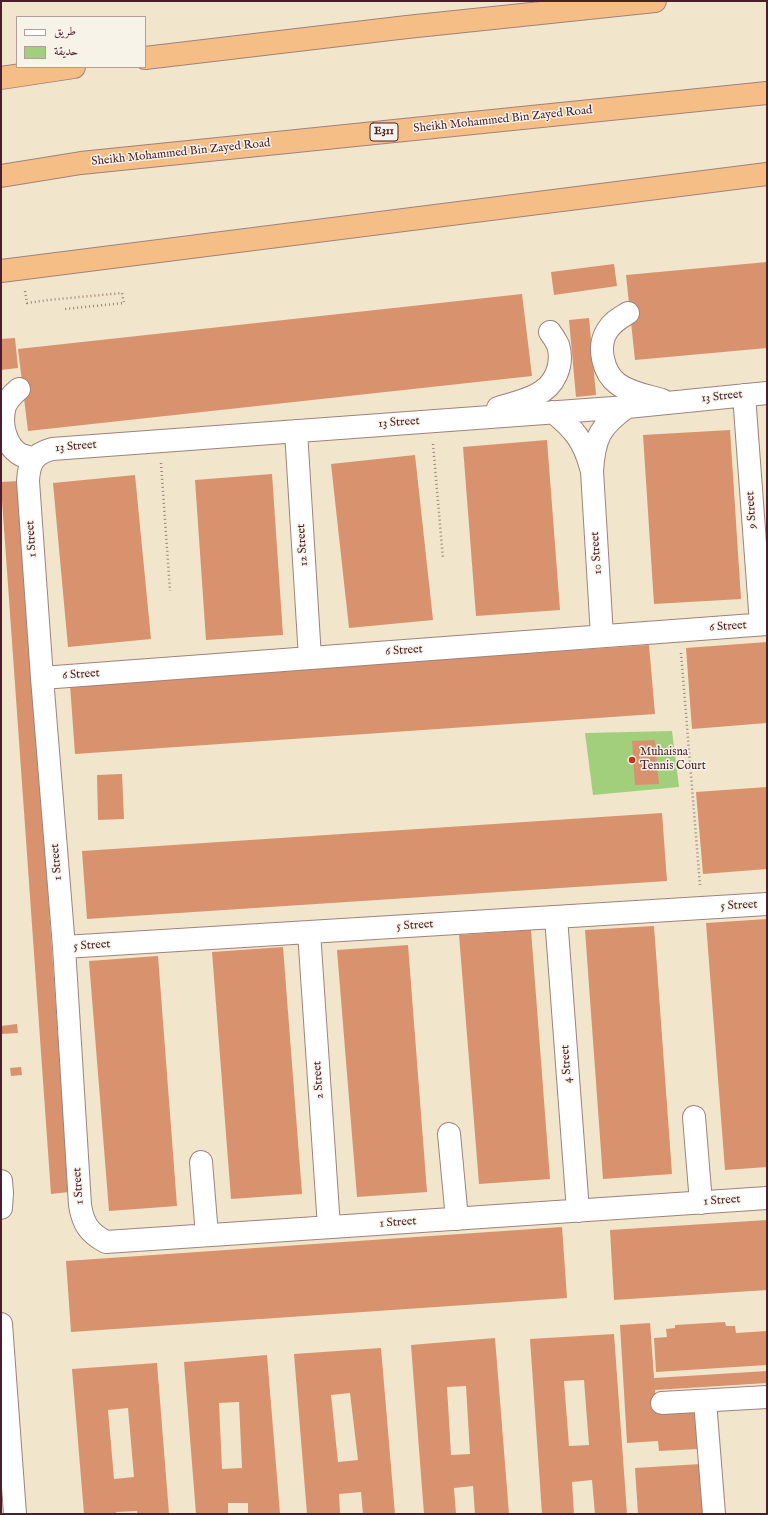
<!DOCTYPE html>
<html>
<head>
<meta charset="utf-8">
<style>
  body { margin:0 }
  #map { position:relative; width:768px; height:1515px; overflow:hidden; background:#f1e5cc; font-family:"IM FELL English",Amiri,serif }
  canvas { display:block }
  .frame { position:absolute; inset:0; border:2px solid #4a1f2b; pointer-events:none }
  .legend { position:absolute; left:16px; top:16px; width:130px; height:52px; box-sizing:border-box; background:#f7f3e8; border:1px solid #b29e9c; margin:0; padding:5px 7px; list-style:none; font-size:12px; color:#4a1f2b }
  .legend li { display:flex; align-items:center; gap:8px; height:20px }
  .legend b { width:20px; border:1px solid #b29e9c }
</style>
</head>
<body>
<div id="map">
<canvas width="768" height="1515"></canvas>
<div class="frame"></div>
<ul class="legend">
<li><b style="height:5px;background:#fff"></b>طريق</li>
<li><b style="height:11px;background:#a2cf7c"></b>حديقة</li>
</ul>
</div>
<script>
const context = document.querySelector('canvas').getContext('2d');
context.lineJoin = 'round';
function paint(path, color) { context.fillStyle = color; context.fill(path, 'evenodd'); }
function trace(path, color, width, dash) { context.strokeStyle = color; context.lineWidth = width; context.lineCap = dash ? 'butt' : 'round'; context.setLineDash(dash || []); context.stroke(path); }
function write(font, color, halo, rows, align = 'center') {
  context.font = font + ' "IM FELL English",serif'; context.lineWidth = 3; context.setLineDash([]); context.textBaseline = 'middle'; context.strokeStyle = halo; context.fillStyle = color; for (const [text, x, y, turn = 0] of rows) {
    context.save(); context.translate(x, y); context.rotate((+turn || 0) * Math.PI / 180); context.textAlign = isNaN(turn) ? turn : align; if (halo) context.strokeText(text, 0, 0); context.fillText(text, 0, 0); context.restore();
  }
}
const green = new Path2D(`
  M672,731L679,787L593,795L585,733Z`);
const building = new Path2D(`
  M767,262V348L635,360L626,275Z
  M614,264L617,286L554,295L551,272Z
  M522,294L532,376L28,431L18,349Z
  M589,318L596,395L576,397L569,320Z
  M15,338L18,368L1,370V339Z
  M730,430L741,599L654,604L643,435Z
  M547,440L560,610L476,616L463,447Z
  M415,455L433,620L349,628L331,464Z
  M272,474L283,635L206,640L195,480Z
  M135,475L151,639L68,647L53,483Z
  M19,481L69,1192L51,1194L1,486V482Z
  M767,642V723L692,729L686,648Z
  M649,645L655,714L75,754L70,685Z
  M655,740L659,784L635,785L632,741Z
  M122,774L124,819L98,820L97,775Z
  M767,787V869L703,874L696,792Z
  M662,813L667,881L87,919L82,851Z
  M767,919V1167L725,1170L706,923Z
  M654,926L672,1174L603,1179L585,930Z
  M531,930L550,1179L479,1184L459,935Z
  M408,945L427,1192L357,1197L337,950Z
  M283,947L302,1194L231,1199L212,952Z
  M158,956L177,1206L109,1211L89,961Z
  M17,1024L18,1033L1,1034V1026Z
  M21,1067L22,1075L11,1076L10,1068Z
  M767,1220V1290L614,1300L610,1230Z
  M562,1227L567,1298L71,1332L66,1261Z
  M725,1322L726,1326H735L736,1333L767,1331V1365L656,1372L654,1338L667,1337L666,1329L675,1328V1325Z
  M650,1323L654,1378L767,1371V1383L655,1390L656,1410L696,1408L698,1449L659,1451L658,1441L627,1443L620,1325Z
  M614,1334L627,1514H595L592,1480L572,1482L574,1514H542L530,1339ZM584,1380L589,1445L569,1446L564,1381Z
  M495,1338L509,1514H475L473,1486L454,1488L456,1514H424L411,1345ZM466,1386L470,1454L451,1455L447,1387Z
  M381,1348L395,1514H363L361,1492L339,1494L340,1514H307L294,1354ZM350,1393L358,1460L338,1462L331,1395Z
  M267,1355L280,1514H248V1503H228V1514H196L184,1362ZM239,1402L242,1468L222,1469L219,1403Z
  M157,1363L169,1514H137V1511L116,1512L117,1514H84L72,1369ZM128,1408L134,1477L114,1479L108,1410Z
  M701,1464L705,1514H638L635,1468Z`);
const path = new Path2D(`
  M25,291L27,303L48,300L122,293L124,303L65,309
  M433,444L443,559
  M161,463L170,591
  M681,653L700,885`);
const minor = new Path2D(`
  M628,313C620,318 612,322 607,331C597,347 603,373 618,384C630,393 648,396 662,400
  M19,389C13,394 8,399 5,406C0,423 5,446 21,455C25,456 29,457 33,459
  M767,393L627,407L52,449C34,454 29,462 28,481L42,678L64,947L80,1205C83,1224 89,1233 106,1242L767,1198
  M744,395L761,624
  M498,408C511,404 524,401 536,395C555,386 564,365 558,345C556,341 553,336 550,332
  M553,412C574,429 584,441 591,468
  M296,431L310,658
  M602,636L592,471C594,438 600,426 627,407
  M42,678L767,624
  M556,917L578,1211
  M309,932L329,1227
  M64,947L767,904
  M694,1117L701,1203
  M449,1134L457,1219
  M201,1162L207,1235
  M1,1181L2,1193L1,1208
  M1,1324L15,1514
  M705,1401L714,1514
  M662,1403L767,1397`);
const highway = new Path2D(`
  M145,58L407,27L655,1
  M1,78L74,67
  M1,176L81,163L767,93
  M1,271L767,174`);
const markers = [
  [632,760,4,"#c8321e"]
];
const shields = [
  [384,132,28]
];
const shieldNames = [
  ["E311",384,132]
];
const streetNames = [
  ["Sheikh Mohammed Bin Zayed Road",503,120,-6],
  ["Sheikh Mohammed Bin Zayed Road",181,153,-6],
  ["13 Street",722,397,-6],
  ["13 Street",399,423,-4],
  ["13 Street",76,447,-5],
  ["9 Street",752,510,-94],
  ["1 Street",32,539,-94],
  ["12 Street",303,545,-94],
  ["10 Street",597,553,-94],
  ["6 Street",728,627,-4],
  ["6 Street",404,651,-4],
  ["6 Street",81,675,-4],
  ["1 Street",57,862,-95],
  ["5 Street",739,906,-3],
  ["5 Street",415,926,-4],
  ["5 Street",92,946,-4],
  ["4 Street",567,1064,-94],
  ["2 Street",319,1080,-94],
  ["1 Street",79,1186,-94],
  ["1 Street",722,1201,-4],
  ["1 Street",398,1223,-4]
];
const poiNames = [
  ["Muhaisna",640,753],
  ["Tennis Court",640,767]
];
paint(green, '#a2cf7c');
paint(building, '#d9926e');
trace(minor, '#9e827c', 24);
trace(highway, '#9e827c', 24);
trace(path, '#9e827c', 2.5, [1, 3]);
trace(minor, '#fff', 22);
trace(highway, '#f6be87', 22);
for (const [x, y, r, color] of markers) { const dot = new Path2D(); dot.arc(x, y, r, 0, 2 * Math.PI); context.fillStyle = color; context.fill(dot); trace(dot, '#f7f3e8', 1.5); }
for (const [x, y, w] of shields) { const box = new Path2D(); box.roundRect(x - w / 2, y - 9, w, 18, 3); context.fillStyle = '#f7f3e8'; context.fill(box); trace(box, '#4a1f2b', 1); }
write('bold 11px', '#4a1f2b', null, shieldNames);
write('12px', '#4a1f2b', '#f7f3e8', streetNames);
write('12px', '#4a1f2b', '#f7f3e8', poiNames, 'left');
</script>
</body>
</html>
